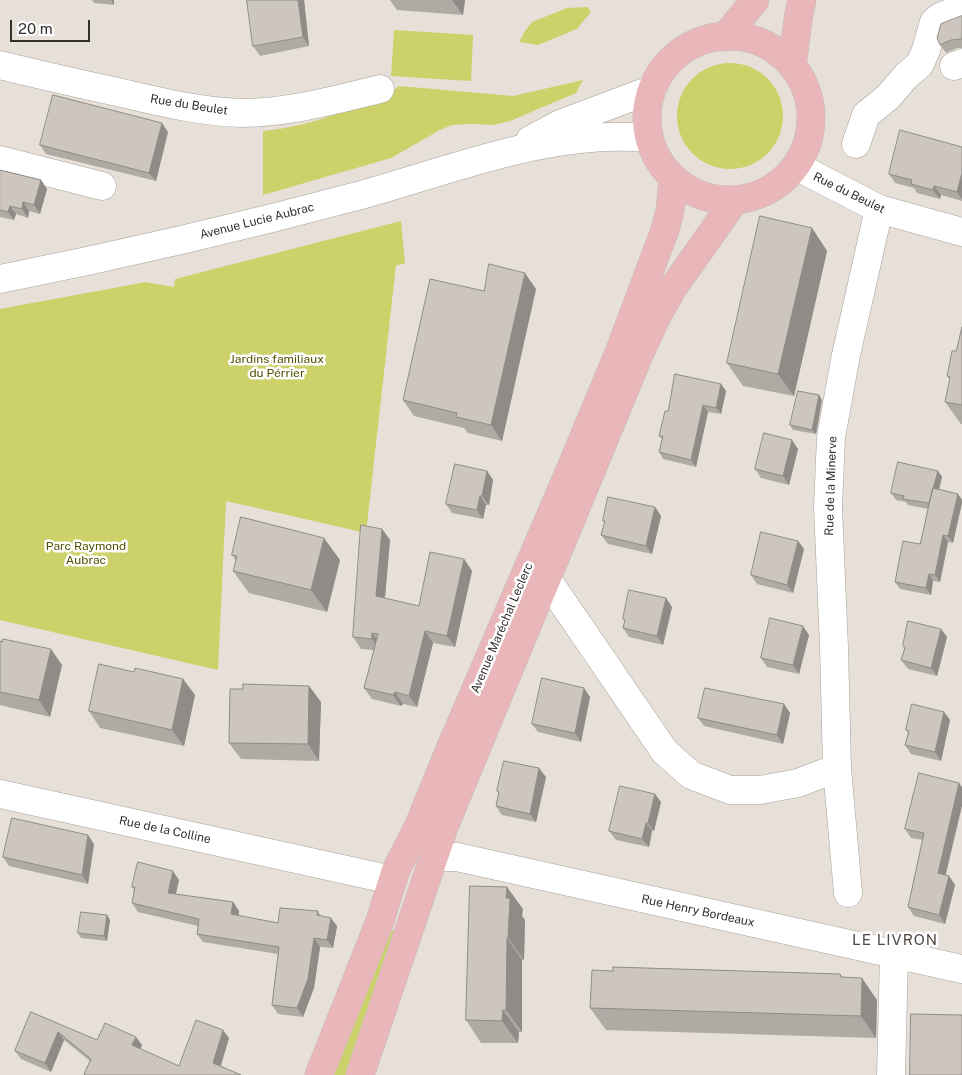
<!DOCTYPE html>
<html>
<head>
<meta charset="utf-8">
<style>
  body { margin:0 }
  #map { position:relative; width:962px; height:1075px; overflow:hidden; background:#e7e0d9; font-family:"Public Sans",sans-serif }
  canvas { display:block }
  .scale { position:absolute; left:10px; top:20px; width:80px; height:22px; box-sizing:border-box; border:2px solid #322f2d; border-top:0; padding-left:6px; font-size:15px; line-height:18px; white-space:nowrap; color:#322f2d; -webkit-text-stroke:4px #fff; paint-order:stroke }
</style>
</head>
<body>
<div id="map">
<canvas width="962" height="1075"></canvas>
<div class="scale">20 m</div>
</div>
<script>
const context = document.querySelector('canvas').getContext('2d');
context.lineJoin = 'round';
function paint(path, color) { context.fillStyle = color; context.fill(path, 'evenodd'); }
function trace(path, color, width, dash) { context.strokeStyle = color; context.lineWidth = width; context.lineCap = dash ? 'butt' : 'round'; context.setLineDash(dash || []); context.stroke(path); }
function write(font, color, halo, rows, align = 'center') {
  context.font = font + ' "Public Sans",sans-serif'; context.lineWidth = 5; context.setLineDash([]); context.textBaseline = 'middle'; context.strokeStyle = halo; context.fillStyle = color; for (const [text, x, y, turn = 0] of rows) {
    context.save(); context.translate(x, y); context.rotate((+turn || 0) * Math.PI / 180); context.textAlign = isNaN(turn) ? turn : align; if (halo) context.strokeText(text, 0, 0); context.fillText(text, 0, 0); context.restore();
  }
}
const green = new Path2D(`
  M588,7L591,12L577,29L538,45L519,42L525,31L532,22L567,8Z
  M394,30L473,35L471,81L391,76Z
  M677 116a53 53 0 1 1 106 0a53 53 0 1 1-106 0Z
  M583,80L576,93L510,121L493,125L471,124L452,125L440,130L391,158L263,195V131C296,128 327,118 358,106C373,100 387,96 399,86L513,96Z
  M401,221L405,264L396,265L366,533L226,501L218,670L0,620V309L146,282L174,287L175,279Z
  M391,930L396,931L349,1075H330Z`);
const minor = new Path2D(`
  M0,65C41,75 81,84 122,93C161,102 201,112 242,113C288,113 335,100 380,89
  M954,66L962,63
  M530,140L560,124L653,89
  M856,144L866,115L888,97L906,76L920,64L926,50L934,22L940,17L962,8
  M0,160L102,186
  M796,166L879,209L962,232
  M0,279C121,255 242,227 361,195C455,169 551,129 649,138
  M546,578L665,752L691,775L730,790H760L798,783L837,768L834,647L828,507L831,437L846,355L879,209
  M837,768L848,893
  M0,794L392,880
  M434,857H457L962,969
  M891,1075L894,955`);
const major = new Path2D(`
  M647 118a82 82 0 1 1 164 0a82 82 0 1 1-164 0Z
  M725,37L755,0
  M792,66L799,13L802,0
  M319,1075L380,921L396,870L419,825L450,749L568,475L620,350L665,230L670,211L673,178
  M360,1075L444,827L639,355L658,314L673,288L735,200`);
const wall = new Path2D(`
  M85,0H114V5L94,3L92,0Z
  M304,0L309,46L260,56L253,46Z
  M390,0H465L463,15L397,10Z
  M962,16V48H957L946,53L940,45Z
  M168,132L156,181L46,154L40,145Z
  M962,147V201L941,195L940,199L917,193L914,188L895,183L889,174Z
  M0,170L41,180L47,189L40,214L29,211L28,218L16,214L14,220L0,217Z
  M812,228L827,251L794,396L743,386L727,363Z
  M536,289L502,441L468,433L464,428L414,416L403,400L484,291Z
  M962,327V424H961L945,402L950,379L947,376L956,351Z
  M721,384L726,391L721,414L708,412L696,467L663,459L659,452L662,439L659,436L668,411Z
  M819,395L822,400L816,434L793,430L790,425Z
  M798,449L789,485L761,478L755,469Z
  M487,471L493,480L489,505H486L483,519L452,513L446,504Z
  M938,471L942,477L939,489L958,494L962,500L953,543L948,542L940,582L933,581L931,595L900,589L895,582L920,544L928,509L908,505L906,502L896,500L891,493Z
  M655,507L661,516L652,554L608,544L601,535L605,523L603,521Z
  M382,529L390,540L385,598L419,606L464,559L472,571L455,647L433,643L417,707L403,704L401,706L372,699L364,688L374,650L361,649L353,637Z
  M798,541L804,549L793,593L757,584L751,575Z
  M232,555L340,560L327,612L249,593L233,571L236,561Z
  M672,607L663,645L629,637L623,628L625,621L623,619Z
  M941,629L947,637L937,676L908,669L901,660L904,649L903,646Z
  M809,635L799,674L767,667L761,658Z
  M0,641L62,665L50,717L0,705Z
  M183,679L195,695L184,746L100,728L89,711Z
  M309,686L321,702L319,761L241,759L229,743L243,689Z
  M590,697L581,742L538,732L532,724Z
  M784,704L790,713L783,744L704,726L698,718Z
  M944,712L950,720L941,761L911,754L905,745L908,733L906,730Z
  M919,773L946,875L949,876L955,885L945,924L914,916L908,907L923,840L911,838L905,829Z
  M546,777L536,822L502,815L496,806L499,794L497,791Z
  M655,794L661,802L654,831H652L649,847L616,840L609,831Z
  M94,844L88,884L9,866L3,857Z
  M179,880L176,894L233,902L239,911V916L278,923L318,911L321,916L337,926L333,948L320,947L314,988L303,1017L278,1014L272,1005L278,954L203,942L197,934L198,926L138,912L132,903L134,890L132,887Z
  M470,886L523,909L522,916L525,920L524,960H522V1032H519L518,1043H481L466,1020Z
  M107,915L110,920L107,941L81,938L78,933Z
  M613,971L840,974L843,977L877,1000L876,1038L606,1030L590,1008Z
  M31,1012L97,1040L142,1045L140,1049L179,1066L229,1038L221,1066L241,1075L90,1061L64,1040L51,1072L21,1059L15,1051Z`);
const shadedWall = new Path2D(`
  M111,0H114V5Z
  M298,0H304L309,46L303,37Z
  M452,0H465L463,15Z
  M162,123L168,132L156,181L149,173Z
  M962,173V199L957,192Z
  M41,180L47,189L40,214L34,205Z
  M934,186L941,195L940,199L933,190Z
  M23,202L29,211L28,218L22,209Z
  M10,206L16,214L14,220L8,212Z
  M812,228L827,251L794,396L778,374Z
  M525,273L536,289L502,441L491,425Z
  M721,384L726,391L721,414L716,408Z
  M819,395L822,400L816,434L812,430Z
  M703,405L708,412L696,467L691,460Z
  M792,440L798,449L789,485L783,476Z
  M487,471L493,480L489,505L482,496Z
  M938,471L942,477L934,510L929,503Z
  M958,494L962,500V503L953,543L948,536Z
  M480,496L486,505L483,519L477,510Z
  M655,507L661,516L652,554L646,546Z
  M382,529L390,540L384,608L376,596Z
  M943,535L948,542L940,582L935,575Z
  M324,538L340,560L327,612L311,590Z
  M798,541L804,549L793,593L787,585Z
  M464,559L472,571L455,647L447,636Z
  M929,574L933,581L931,595L926,588Z
  M666,598L672,607L663,645L657,636Z
  M803,626L809,635L799,674L793,665Z
  M941,629L947,637L937,676L931,668Z
  M425,631L433,643L417,707L409,696Z
  M372,633L380,644V650L372,639Z
  M51,649L62,665L50,717L39,700Z
  M183,679L195,695L184,746L172,730Z
  M309,686L321,702L319,761L308,744Z
  M584,688L590,697L581,742L575,733Z
  M395,692L403,704L401,706L393,695Z
  M784,704L790,713L783,744L777,735Z
  M944,712L950,720L941,761L935,752Z
  M539,768L546,777L536,822L530,814Z
  M959,783L962,787V806L944,882L938,873Z
  M655,794L661,802L654,831L648,823Z
  M646,823L652,831L649,847L642,839Z
  M88,835L94,844L88,884L82,875Z
  M173,871L179,880L174,901L168,893Z
  M949,876L955,885L945,924L939,915Z
  M507,887L523,909L522,916L525,920L524,960L508,938L506,898Z
  M233,902L239,911L238,923L231,914Z
  M107,915L110,920L107,941L104,936Z
  M331,918L337,926L333,948L327,940Z
  M314,938L320,947L314,988L303,1017L297,1008Z
  M507,938L522,960V1032L506,1010Z
  M862,978L877,1000L876,1038L861,1016Z
  M503,1010L519,1032L518,1043L502,1021Z
  M223,1030L229,1038L219,1071L213,1063Z
  M58,1032L64,1040L51,1072L45,1063Z
  M136,1037L142,1045L138,1054L132,1045Z`);
const building = new Path2D(`
  M247,0H298L303,37L253,46Z
  M962,16V39L951,40L940,45L937,38L941,24Z
  M53,95L162,123L149,173L40,145Z
  M900,130L962,147V173L957,192L934,186L933,190L911,184L912,180L889,174Z
  M0,170L41,180L34,205L23,202L22,209L10,206L8,212L0,210Z
  M760,216L812,228L778,374L727,363Z
  M489,264L525,273L491,425L456,417L457,413L403,400L430,279L484,291Z
  M962,327V405L945,402L950,377L947,376L952,351H956Z
  M675,374L721,384L716,408L703,405L691,460L659,452L663,436H659L665,411H668Z
  M798,391L819,395L812,430L790,425Z
  M764,433L792,440L783,476L755,469Z
  M898,462L938,471L929,503L903,499L904,496L891,493Z
  M455,464L487,471L482,496H480L477,510L446,504Z
  M933,488L958,494L948,536L943,535L935,575L929,574L926,588L895,582L903,541L920,544Z
  M608,497L655,507L646,546L601,535L605,521H603Z
  M241,517L324,538L311,590L233,571L237,556L232,555Z
  M361,525L382,529L376,596L419,606L430,552L464,559L447,636L425,631L409,696L395,692L393,695L364,688L378,634L372,633V639L353,637Z
  M761,532L798,541L787,585L751,575Z
  M629,590L666,598L657,636L623,628L625,620L623,619Z
  M770,618L803,626L793,665L761,658Z
  M908,621L941,629L931,668L901,660L905,648L903,646Z
  M3,639L51,649L39,700L0,692V641L2,642Z
  M99,664L134,672L135,668L183,679L172,730L89,711Z
  M542,678L584,688L575,733L532,724Z
  M243,684L309,686L308,744L229,743L230,689H243Z
  M705,688L784,704L777,735L698,718Z
  M912,704L944,712L935,752L905,745L909,731L906,730Z
  M504,761L539,768L530,814L496,806L499,792L497,791Z
  M919,773L959,783L938,873L949,876L939,915L908,907L924,833L905,829Z
  M620,786L655,794L648,823H646L642,839L609,831Z
  M12,818L88,835L82,875L3,857Z
  M138,862L173,871L168,893L233,902L231,914L278,923L280,908L318,911L317,915L331,918L327,940L314,938L308,979L297,1008L272,1005L279,947L197,934L199,919L132,903L135,887H132Z
  M470,886L507,887L506,898H510L508,938H507L506,1010H503L502,1021L466,1020Z
  M81,912L107,915L104,936L78,933Z
  M613,967L840,974L841,977L862,978L861,1016L590,1008L592,970L613,971Z
  M31,1012L97,1040L105,1023L136,1037L132,1045L179,1066L196,1020L223,1030L213,1063L241,1075H85L84,1074L91,1059L58,1032L45,1063L15,1051Z
  M911,1014L962,1015V1075H910Z`);
const streetNames = [
  ["Rue du Beulet",189,105,9],
  ["Rue du Beulet",849,193,26],
  ["Avenue Lucie Aubrac",257,221,-14],
  ["Rue de la Minerve",831,486,-88],
  ["Avenue Maréchal Leclerc",502,628,-67],
  ["Rue de la Colline",165,830,12],
  ["Rue Henry Bordeaux",698,911,12]
];
const parkNames = [
  ["Jardins familiaux",277,359],
  ["du Pérrier",277,373],
  ["Parc Raymond",86,546],
  ["Aubrac",86,560]
];
const quarterNames = [
  ["LE LIVRON",895,940]
];
paint(green, '#ccd169');
trace(minor, '#a7a19a', 29);
trace(major, '#c2c1c0', 29);
trace(minor, '#fff', 28);
trace(major, '#e9b6b9', 28);
paint(wall, '#b0aaa4');
paint(shadedWall, '#908b86');
paint(building, '#cdc6bf');
trace(building, '#908b86', 1);
write('12px', '#322f2d', '#fff', streetNames);
write('12px', '#505200', '#fff', parkNames);
context.letterSpacing = '1px';
write('15px', '#4f4943', '#fff', quarterNames);
context.letterSpacing = '0px';
</script>
</body>
</html>
